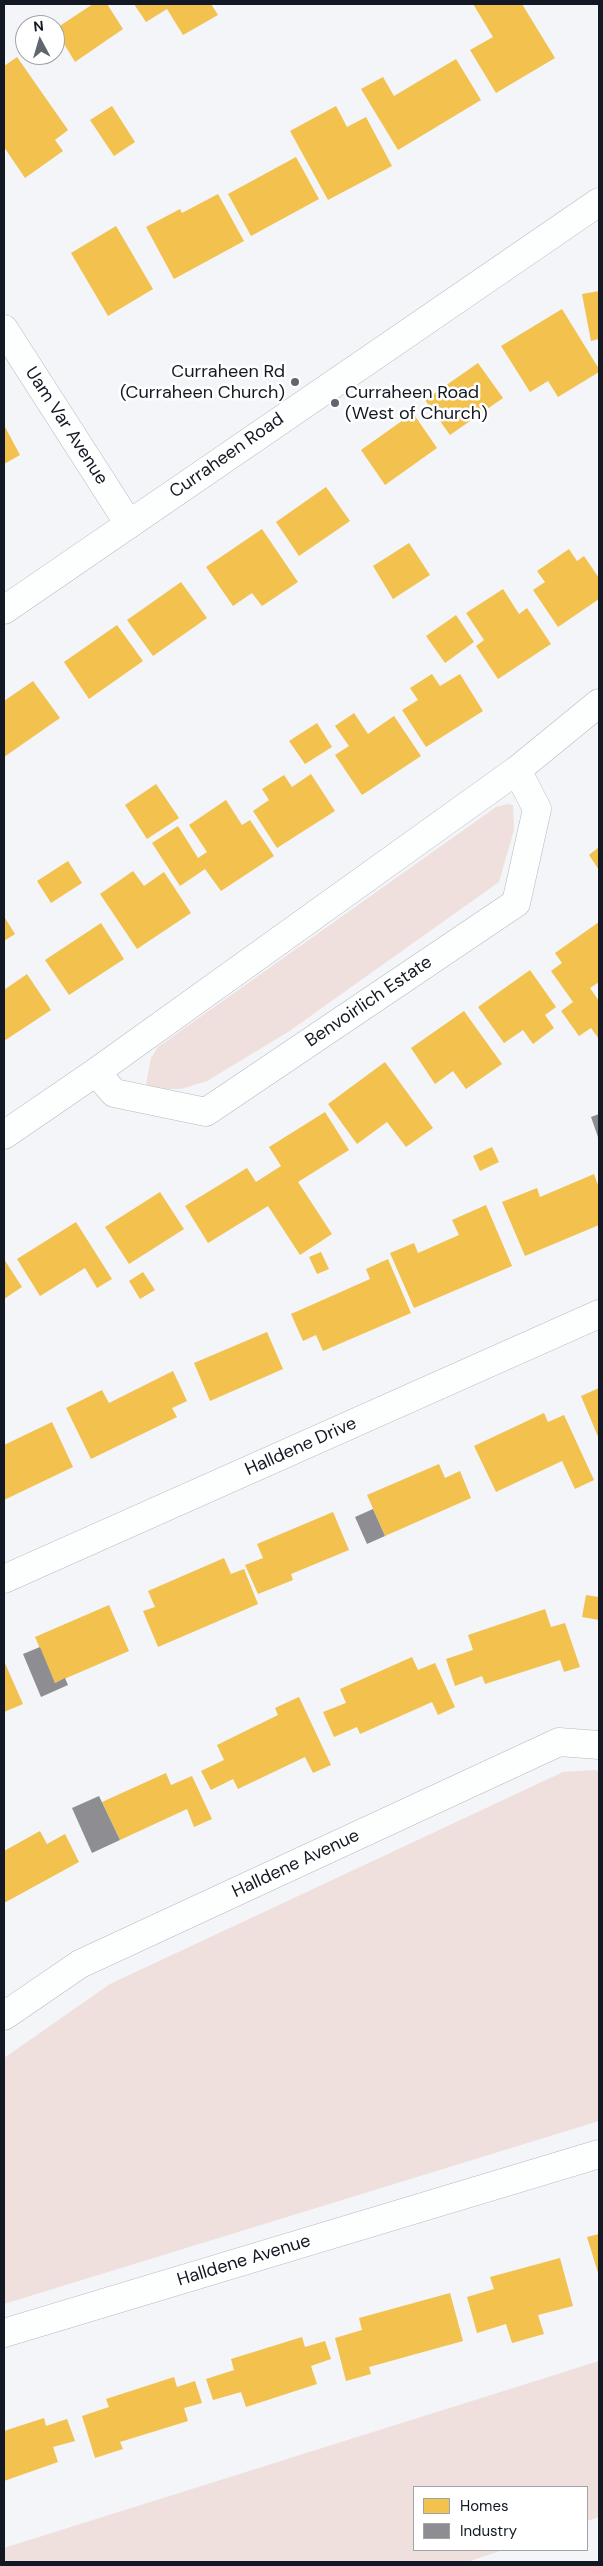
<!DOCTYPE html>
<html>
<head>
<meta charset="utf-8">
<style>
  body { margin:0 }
  #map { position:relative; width:603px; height:2566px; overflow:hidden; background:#f3f5f8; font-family:"DM Sans",sans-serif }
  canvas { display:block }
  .frame { position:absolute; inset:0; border:5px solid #121924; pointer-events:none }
  .legend { position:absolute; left:413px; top:2486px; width:175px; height:65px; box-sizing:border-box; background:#fff; border:1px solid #a0a3a7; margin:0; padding:6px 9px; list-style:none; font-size:15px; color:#121924 }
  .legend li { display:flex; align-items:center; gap:10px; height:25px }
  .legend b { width:25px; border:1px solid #a0a3a7 }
  .north { position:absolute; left:15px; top:15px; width:50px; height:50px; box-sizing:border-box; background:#fff; border:1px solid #a0a3a7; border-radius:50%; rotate:354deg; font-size:14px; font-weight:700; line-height:20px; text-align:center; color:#121924 }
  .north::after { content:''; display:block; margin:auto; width:18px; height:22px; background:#61666e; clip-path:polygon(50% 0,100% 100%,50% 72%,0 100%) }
</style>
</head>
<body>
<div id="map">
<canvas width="603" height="2566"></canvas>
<div class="frame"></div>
<ul class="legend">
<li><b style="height:14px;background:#f2c14e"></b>Homes</li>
<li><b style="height:14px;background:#8d8d92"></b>Industry</li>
</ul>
<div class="north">N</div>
</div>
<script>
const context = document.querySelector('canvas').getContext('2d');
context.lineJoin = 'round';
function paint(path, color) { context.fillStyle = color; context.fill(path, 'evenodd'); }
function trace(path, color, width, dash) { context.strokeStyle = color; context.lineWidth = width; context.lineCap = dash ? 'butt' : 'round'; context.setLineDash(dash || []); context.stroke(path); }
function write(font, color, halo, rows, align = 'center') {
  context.font = font + ' "DM Sans",sans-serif'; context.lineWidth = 5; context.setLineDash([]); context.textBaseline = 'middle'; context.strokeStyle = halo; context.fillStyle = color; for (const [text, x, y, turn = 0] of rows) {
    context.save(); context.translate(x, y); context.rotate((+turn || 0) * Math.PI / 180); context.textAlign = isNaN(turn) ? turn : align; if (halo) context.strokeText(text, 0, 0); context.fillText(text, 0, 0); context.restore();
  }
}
const green = new Path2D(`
  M508,804L513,805L514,830L499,882L288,1032L207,1081L181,1089H155L146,1084L151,1058L158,1047L496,807Z
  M596,1770L599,1773V2121L4,2304V2058L110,1984L563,1772Z
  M599,2361V2517L587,2521V2487H414V2550H503L467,2562H4V2548Z`);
const homes = new Path2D(`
  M93,4H107L123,29L75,62L55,29Z
  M134,4H211L218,15L183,35L167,9L146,22Z
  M473,4H522L555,58L496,93L470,50L493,37Z
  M17,57L68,130L55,140L63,151L25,178L4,147V66Z
  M456,59L481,100L398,150L361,89L383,77L394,96Z
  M112,106L135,142L114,156L90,120Z
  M336,106L347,127L366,117L392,166L328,200L290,131Z
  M296,157L319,199L251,236L228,194Z
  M218,194L244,241L174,279L146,227L180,209L182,213Z
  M116,226L153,289L108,316L71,253Z
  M599,291V339L591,341L582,294Z
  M562,309L599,369V372L558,397L548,381L530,392L501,346Z
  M478,363L503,398L450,435L425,400Z
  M413,413L437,448L385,485L361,450Z
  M4,425L20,455L4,464Z
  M326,487L350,521L299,556L276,522Z
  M262,529L298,582L262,606L252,593L233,606L206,567Z
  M409,543L430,575L393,599L373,566Z
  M569,549L577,561L584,556L599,578V599L558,627L533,590L545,582L537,571Z
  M181,582L207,618L153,656L127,620Z
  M503,589L519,614L527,608L551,644L498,679L476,646L484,640L466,613Z
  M456,615L474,642L445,663L426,636Z
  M117,625L143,661L89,699L64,662Z
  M432,674L440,686L460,674L483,711L426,747L402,710L418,700L410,688Z
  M33,681L60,718L4,757V701Z
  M354,713L368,734L394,716L421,756L362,795L335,755L349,746L335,726Z
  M317,723L332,747L305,764L289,741Z
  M311,774L335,811L277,848L253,811L269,800L262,789L284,775L292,787Z
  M156,784L179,818L147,839L125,805Z
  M226,800L242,825L250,820L274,856L221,891L205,869L180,886L152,843L178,826L198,858L207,852L189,825Z
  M599,847V870L589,855Z
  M68,861L82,883L51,903L37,881Z
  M133,871L144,886L164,872L191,913L137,949L100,894Z
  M5,918L15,934L4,941V919Z
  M599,922V982L590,988L599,1001V1039L591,1028L579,1036L561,1011L573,1002L551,971L562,963L555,953Z
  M101,923L124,959L69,995L45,960Z
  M530,970L556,1007L545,1015L554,1028L533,1044L523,1030L504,1043L478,1007Z
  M27,974L51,1010L4,1041V990Z
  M464,1011L502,1064L466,1089L453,1071L435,1084L411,1048Z
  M385,1062L433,1128L406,1147L387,1122L357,1144L328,1104Z
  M325,1112L349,1150L298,1182L332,1234L300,1255L268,1206L208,1243L185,1206L247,1168L256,1182L281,1166L269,1147Z
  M492,1147L499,1162L480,1171L473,1156Z
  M594,1174L599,1188V1225L525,1256L502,1202L537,1188L540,1197Z
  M160,1192L184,1229L129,1264L105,1227Z
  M486,1205L512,1266L414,1308L390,1253L414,1243L418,1253L459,1235L452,1220Z
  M76,1222L112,1279L97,1288L85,1268L40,1296L17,1259Z
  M321,1252L329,1269L317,1274L309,1257Z
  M4,1259L22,1287L4,1299Z
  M388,1259L411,1313L323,1351L316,1335L303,1341L291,1314L370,1279L366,1269Z
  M143,1272L155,1290L140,1299L129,1281Z
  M267,1332L283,1369L210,1401L194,1363Z
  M173,1371L187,1401L172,1408L177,1417L91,1459L66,1408L102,1390L109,1403Z
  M599,1388V1439L581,1396Z
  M544,1413L548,1422L564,1415L594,1480L575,1489L562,1461L496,1492L474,1446Z
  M52,1422L73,1467L4,1500V1445Z
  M439,1464L445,1478L460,1471L471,1498L385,1536L367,1495Z
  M333,1512L349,1550L291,1574L293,1580L258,1594L245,1565L263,1558L257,1544Z
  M224,1558L231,1574L244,1569L258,1604L158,1647L143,1611L155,1607L148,1591Z
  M586,1595L599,1597V1620L582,1617Z
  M109,1605L129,1651L55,1683L35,1637Z
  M545,1609L551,1627L565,1623L580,1667L564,1672L560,1660L485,1684L482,1676L455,1686L446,1659L473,1650L468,1635Z
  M412,1657L418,1670L435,1663L455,1707L438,1715L432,1702L360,1734L357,1727L334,1737L323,1712L346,1703L340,1689Z
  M4,1661L23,1704L4,1712Z
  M299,1697L331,1765L313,1773L305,1757L238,1789L233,1779L211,1790L201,1771L224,1760L217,1745L278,1715L275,1708Z
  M166,1773L171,1785L192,1776L212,1819L194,1827L187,1809L120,1840L102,1802Z
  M40,1831L47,1844L65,1834L79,1862L4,1903V1851Z
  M599,2234V2276L587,2237Z
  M560,2258L573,2306L538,2315L544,2334L512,2343L506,2324L477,2333L467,2297L494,2289L490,2277Z
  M450,2293L463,2341L369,2367L371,2374L346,2381L335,2338L362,2330L359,2318Z
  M302,2337L305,2347L325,2341L331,2359L311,2366L317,2384L246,2407L241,2392L213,2400L206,2379L234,2370L231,2359Z
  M174,2377L177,2387L195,2381L202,2403L184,2408L188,2421L120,2442L123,2449L95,2458L82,2416L109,2407L106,2399Z
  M44,2418L46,2426L67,2419L75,2441L53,2447L58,2462L4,2481V2431Z`);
const industry = new Path2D(`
  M599,1114V1140L591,1117Z
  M373,1509L385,1536L367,1544L355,1517Z
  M40,1647L55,1683L65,1678L68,1685L41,1697L23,1654Z
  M99,1796L120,1840L92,1853L72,1808Z`);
const street = new Path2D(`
  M4,329L129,524
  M96,1072L114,1093L206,1112L516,903L537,809L517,770
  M4,1135L96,1072L517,770L599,703
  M4,1579L599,1314
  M4,2016L80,1964L559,1742L599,1745
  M4,2333L599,2154`);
const secondary = new Path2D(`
  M4,610L599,202`);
const markers = [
  [295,382,5,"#61666e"],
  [335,403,5,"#61666e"]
];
const poiNames = [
  ["Curraheen Rd",285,372],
  ["(Curraheen Church)",285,393],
  ["Curraheen Road",345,393,"left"],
  ["(West of Church)",345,414,"left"]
];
const streetNames = [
  ["Uam Var Avenue",66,426,57],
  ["Curraheen Road",227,456,-35],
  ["Benvoirlich Estate",369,1002,-34],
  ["Halldene Drive",301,1447,-24],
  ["Halldene Avenue",296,1864,-25],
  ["Halldene Avenue",244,2261,-17]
];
paint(green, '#f0e0dd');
paint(homes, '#f2c14e');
paint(industry, '#8d8d92');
trace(street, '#b5bac0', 29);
trace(secondary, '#b5bac0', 29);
trace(street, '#fdfefe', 28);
trace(secondary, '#fdfefe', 28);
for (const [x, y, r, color] of markers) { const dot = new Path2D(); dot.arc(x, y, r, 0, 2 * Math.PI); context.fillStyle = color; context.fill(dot); trace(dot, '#fff', 2); }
write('18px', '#121924', '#fff', poiNames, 'right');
write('18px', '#121924', '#fff', streetNames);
</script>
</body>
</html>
